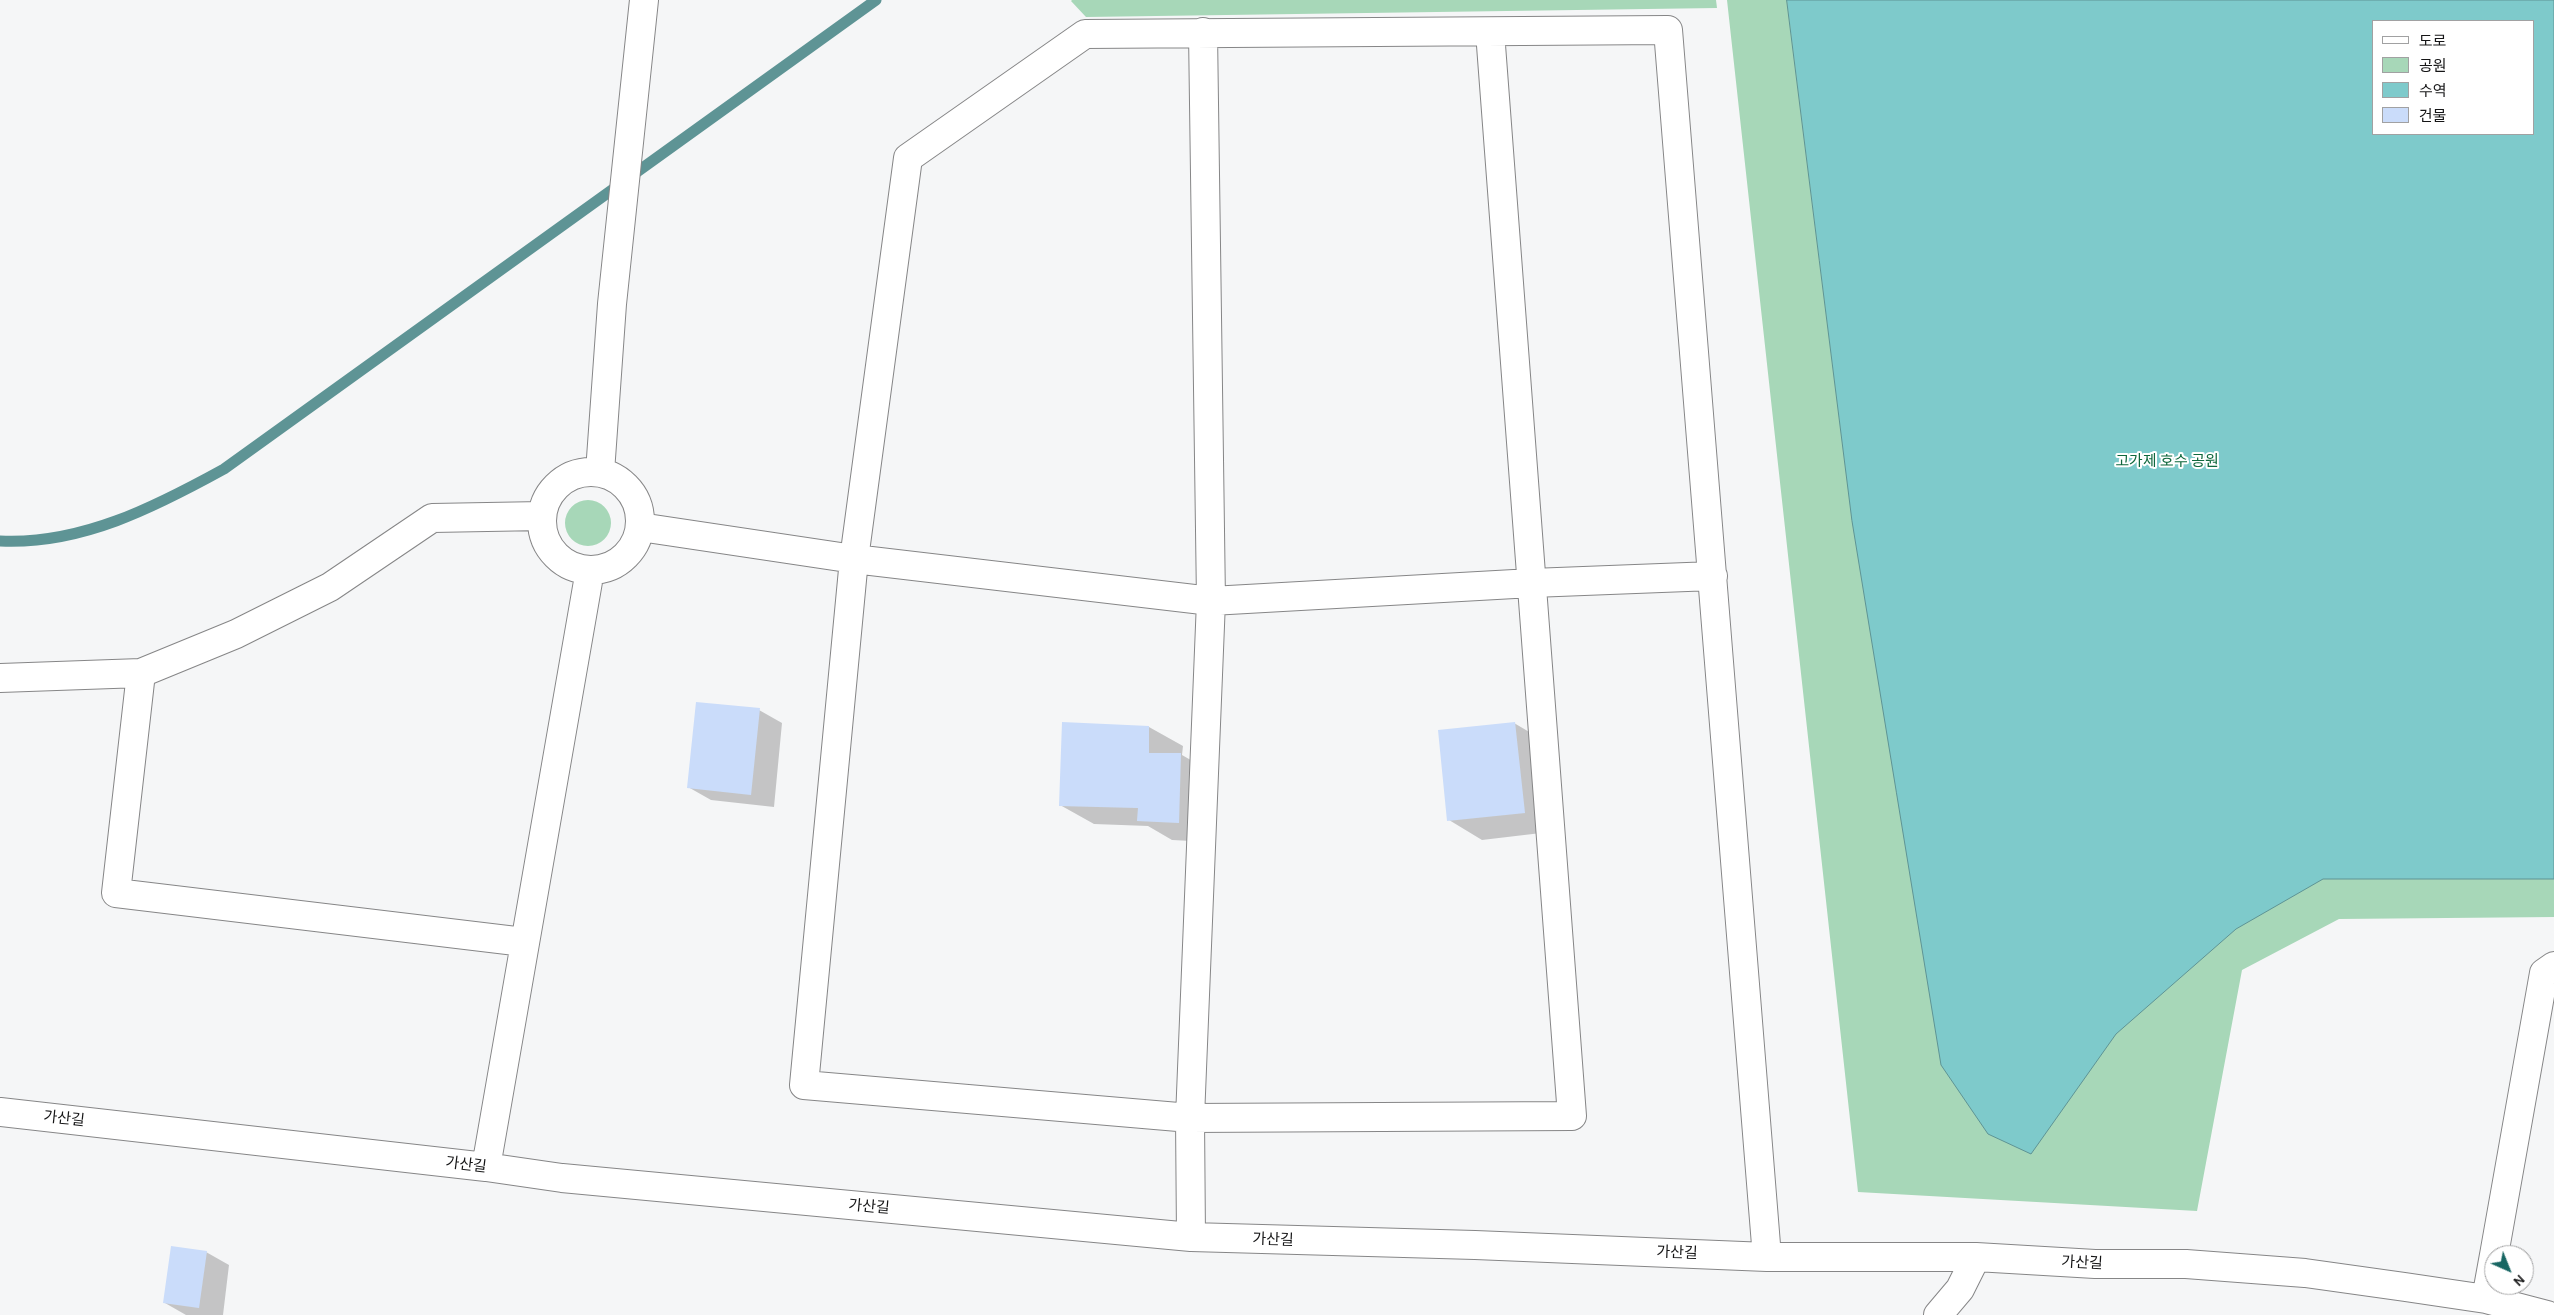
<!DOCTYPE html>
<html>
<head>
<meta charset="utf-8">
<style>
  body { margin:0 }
  #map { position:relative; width:2554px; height:1315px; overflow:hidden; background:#f5f6f7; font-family:Karla,"Noto Sans KR",sans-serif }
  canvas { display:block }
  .legend { position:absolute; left:2372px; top:20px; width:162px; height:115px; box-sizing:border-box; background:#fff; border:1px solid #a1a1a2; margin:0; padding:6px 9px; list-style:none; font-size:15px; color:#151516 }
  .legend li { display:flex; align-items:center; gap:10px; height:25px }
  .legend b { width:25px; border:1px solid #a1a1a2 }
  .north { position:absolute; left:2484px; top:1245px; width:50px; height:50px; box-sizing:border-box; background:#fff; border:1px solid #a1a1a2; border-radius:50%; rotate:136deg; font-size:14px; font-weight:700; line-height:20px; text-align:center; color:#151516 }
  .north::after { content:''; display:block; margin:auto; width:18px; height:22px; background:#186663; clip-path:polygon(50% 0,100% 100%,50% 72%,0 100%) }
</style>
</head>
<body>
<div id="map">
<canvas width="2554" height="1315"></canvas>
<ul class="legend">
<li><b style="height:6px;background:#fff"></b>도로</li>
<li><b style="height:14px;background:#a7d7b8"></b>공원</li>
<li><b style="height:14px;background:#7ecacb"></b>수역</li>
<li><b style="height:14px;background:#cadcfa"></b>건물</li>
</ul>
<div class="north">N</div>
</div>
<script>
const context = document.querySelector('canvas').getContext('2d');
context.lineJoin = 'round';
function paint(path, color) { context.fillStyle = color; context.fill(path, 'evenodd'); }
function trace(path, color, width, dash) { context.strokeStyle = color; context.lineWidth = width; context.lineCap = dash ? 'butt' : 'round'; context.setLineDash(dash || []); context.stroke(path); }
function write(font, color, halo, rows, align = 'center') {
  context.font = font + ' Karla,"Noto Sans KR",sans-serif'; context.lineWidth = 4; context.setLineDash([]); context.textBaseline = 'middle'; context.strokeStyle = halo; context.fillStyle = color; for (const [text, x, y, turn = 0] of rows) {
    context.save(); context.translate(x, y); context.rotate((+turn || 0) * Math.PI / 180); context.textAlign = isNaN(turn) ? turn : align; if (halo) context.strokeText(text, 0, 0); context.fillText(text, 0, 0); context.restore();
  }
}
const green = new Path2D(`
  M1072,0H1716L1717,8L1086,17L1071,1Z
  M1727,0H2554V917L2339,919L2242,970L2197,1211L1858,1192ZM2373,21H2533V134H2373Z
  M565 523a23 23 0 1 1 46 0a23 23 0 1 1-46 0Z`);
const water = new Path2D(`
  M1787,0H2554V879H2323L2236,929L2116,1034L2031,1154L1988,1134L1941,1065L1852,521ZM2373,21H2533V134H2373Z`);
const shadow = new Path2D(`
  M759,710L782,723L774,807L711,800L688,787Z
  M1514,723L1548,743L1558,831L1482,840L1449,820Z
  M1149,727L1183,746L1182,755L1215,774L1212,842L1172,840L1148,826L1094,824L1060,805Z
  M206,1252L229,1265L223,1315H186L165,1303Z`);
const stream = new Path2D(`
  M0,541C81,545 155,507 224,469L876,0`);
const building = new Path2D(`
  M696,702L760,708L751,795L687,788Z
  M1062,722L1149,726V753H1181L1179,823L1137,821L1138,808L1059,806Z
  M1515,722L1525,813L1447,821L1438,730Z
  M171,1246L207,1251L199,1308L163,1303Z`);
const minor = new Path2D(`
  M1203,32L1211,601L1190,1118L804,1085L854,559L1211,601L1532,583L1713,576
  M542 521a49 49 0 1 1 98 0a49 49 0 1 1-98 0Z
  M600,472L612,304L644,0
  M640,527L854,559L908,158L1085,34L1668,30L1767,1257
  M141,673L116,893L524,942
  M0,678L141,673L236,634L330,587L432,518L542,516
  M0,1112L486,1167L562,1178L1191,1237L1475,1245L1767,1257H1976L2095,1264H2186L2305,1273L2405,1287L2486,1299L2547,1315
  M486,1167L590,570
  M1191,1237L1190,1118L1572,1116L1490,32
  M2494,1255L2544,973L2554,966
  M2486,1299L2494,1255
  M1938,1315L1960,1289L1976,1257`);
const parkNames = [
  ["고가제 호수 공원",2167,462]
];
const streetNames = [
  ["가산길",64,1119,6],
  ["가산길",466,1165,7],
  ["가산길",869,1207,5],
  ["가산길",1273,1240,2],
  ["가산길",1677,1253,2],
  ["가산길",2082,1263,3]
];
paint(green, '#a7d7b8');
paint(water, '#7ecacb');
trace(water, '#5e9495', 1);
paint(shadow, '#0003');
trace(stream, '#5e9495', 11);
paint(building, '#cadcfa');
trace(minor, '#868687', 30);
trace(minor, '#fff', 28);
write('15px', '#0f683d', '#fff', parkNames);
write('15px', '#151516', '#fff', streetNames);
</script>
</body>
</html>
